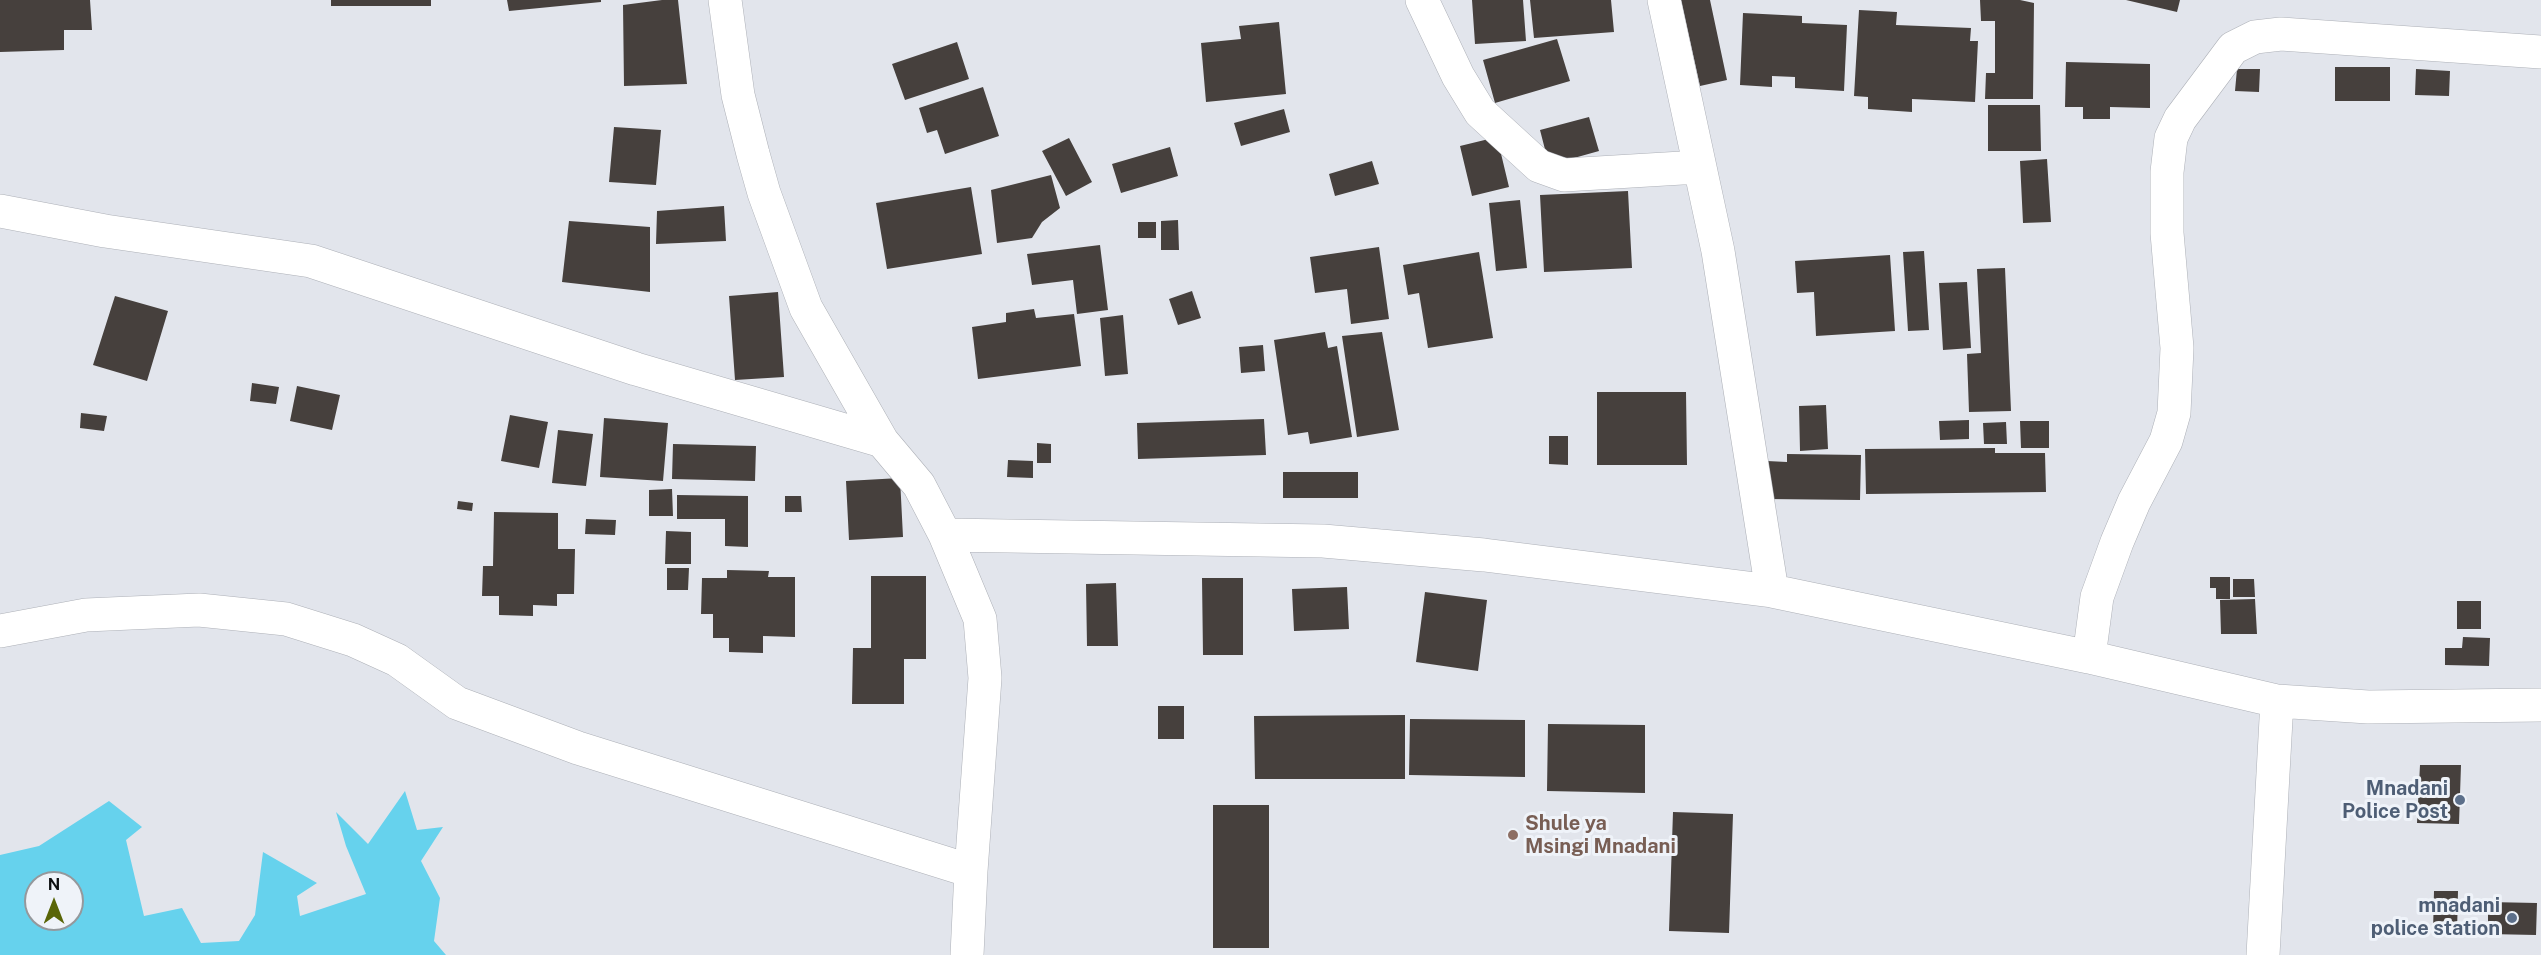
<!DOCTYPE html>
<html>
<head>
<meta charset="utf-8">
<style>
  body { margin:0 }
  #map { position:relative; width:2541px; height:955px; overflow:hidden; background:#e2e5ec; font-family:"Public Sans",sans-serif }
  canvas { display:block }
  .north { position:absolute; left:24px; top:871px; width:60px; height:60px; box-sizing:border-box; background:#eff3f9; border:2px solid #95989c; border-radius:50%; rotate:0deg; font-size:16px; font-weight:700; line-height:24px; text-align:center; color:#0d0f11 }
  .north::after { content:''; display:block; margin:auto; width:21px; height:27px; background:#596507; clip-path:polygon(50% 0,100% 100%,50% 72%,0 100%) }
</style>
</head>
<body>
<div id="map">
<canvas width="2541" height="955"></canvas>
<div class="north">N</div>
</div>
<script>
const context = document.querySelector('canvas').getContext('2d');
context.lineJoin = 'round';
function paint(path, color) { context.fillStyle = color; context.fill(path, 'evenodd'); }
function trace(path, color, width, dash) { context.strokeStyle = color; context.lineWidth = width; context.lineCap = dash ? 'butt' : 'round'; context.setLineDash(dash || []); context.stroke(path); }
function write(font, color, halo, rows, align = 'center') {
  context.font = font + ' "Public Sans",sans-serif'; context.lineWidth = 6; context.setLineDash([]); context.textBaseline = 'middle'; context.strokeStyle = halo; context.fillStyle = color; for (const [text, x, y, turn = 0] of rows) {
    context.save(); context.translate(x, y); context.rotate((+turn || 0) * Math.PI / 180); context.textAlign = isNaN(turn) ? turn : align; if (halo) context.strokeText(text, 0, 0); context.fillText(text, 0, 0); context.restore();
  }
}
const water = new Path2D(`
  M405,791L417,830L443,827L421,861L440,898L434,941L446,955H0V855L39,846L109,801L142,827L126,840L144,916L182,908L201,943L239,941L255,915L263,852L317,883L297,896L300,916L366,894L346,846L336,812L368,844ZM36,883H72V919H36Z`);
const building = new Path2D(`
  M0,0H90L92,30H64V50L0,52Z
  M331,0H431V6H331Z
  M507,0H601V2L509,11Z
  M662,0H678L687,84L624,86L623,5Z
  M1472,0H1523L1526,41L1475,44Z
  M1530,0H1611L1614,32L1534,38Z
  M1681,0H1710L1727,80L1700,86Z
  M1980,0H2020L2034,3L2033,99H1985L1986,73H1995V21H1981Z
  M2126,0H2180L2177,12Z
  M1859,10L1897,12L1896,25L1971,28L1970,41H1978L1975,102L1912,99V112L1868,109V97L1854,96Z
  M1743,13L1802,16V23L1847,25L1844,91L1795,88V77L1772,76V87L1740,85Z
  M1279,22L1286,94L1206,102L1201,43L1241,39L1239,26Z
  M1557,39L1570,81L1495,103L1483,60Z
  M957,42L969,79L905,100L892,64Z
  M2066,62L2150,64V108L2110,107V119H2083V107H2065Z
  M2335,67H2390V101H2335Z
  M2237,69H2260L2259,92L2235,91Z
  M2416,69L2450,71L2449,96L2415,95Z
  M983,87L999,136L945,154L937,130L927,133L919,108Z
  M1988,105H2040L2041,151H1988Z
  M1284,109L1290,132L1241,146L1234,123Z
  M1589,117L1599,151L1549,165L1540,130Z
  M614,127L661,130L656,185L609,182Z
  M1497,137L1509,187L1472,196L1460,146Z
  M1069,138L1092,182L1066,196L1042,151Z
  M1170,147L1178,176L1121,193L1112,164Z
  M2047,159L2051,222L2023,223L2020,161Z
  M1372,161L1379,184L1335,196L1329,174Z
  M1051,175L1060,208L1042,222L1032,238L997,243L991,190Z
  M971,187L982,254L887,269L876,203Z
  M1628,191L1632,268L1544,272L1540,195Z
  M1520,200L1527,268L1496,271L1489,203Z
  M724,206L726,241L656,244L657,211Z
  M1178,220L1179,250H1161V221Z
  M569,221L650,227V292L562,282Z
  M1138,222H1156V238H1138Z
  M1100,245L1108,310L1077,314L1073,280L1032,285L1027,254Z
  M1379,247L1389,319L1351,324L1347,289L1315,293L1310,257Z
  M1924,251L1929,330L1908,331L1903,252Z
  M1479,252L1493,338L1428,348L1419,293L1408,295L1403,265Z
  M1890,255L1895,331L1816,336L1814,292L1797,293L1795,261Z
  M2005,268L2011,411L1969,412L1967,354L1981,353L1977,269Z
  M1967,282L1971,348L1943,350L1939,283Z
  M1192,291L1201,318L1178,325L1169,299Z
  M778,292L784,377L735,380L729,296Z
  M115,296L168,311L147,381L93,365Z
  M1034,309L1036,318L1074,314L1081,366L978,379L972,327L1006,322V313Z
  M1123,315L1128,374L1105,376L1100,318Z
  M1325,332L1328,348L1337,346L1352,437L1310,444L1308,432L1288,435L1274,340Z
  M1382,332L1399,430L1357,437L1342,336Z
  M1263,345L1265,371L1241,373L1239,347Z
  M252,383L279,387L276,404L250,401Z
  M297,386L340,395L332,430L290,421Z
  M1597,392H1686L1687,465H1597Z
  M1826,405L1828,449L1800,451L1799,406Z
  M81,413L107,416L104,431L80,428Z
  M510,415L548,422L539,468L501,461Z
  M604,418L668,423L663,481L600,477Z
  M1264,419L1266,455L1138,459L1137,423Z
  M1969,420V439L1940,440L1939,421Z
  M2020,421H2049V448H2021Z
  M2006,422L2007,444H1984L1983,423Z
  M558,430L593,434L586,486L552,483Z
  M1549,436H1568V465L1549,464Z
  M1037,443L1051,444V463H1037Z
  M673,444L756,446L755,481L672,479Z
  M1995,448V453H2045L2046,492L1866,494L1865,449Z
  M1787,454L1861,455L1860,500L1767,499V461L1787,462Z
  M1008,460L1033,461V478L1007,477Z
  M1283,472H1358V498H1283Z
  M900,478L903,537L849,540L846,481Z
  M672,489L673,516H649V490Z
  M677,495L748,496V547L725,546V519H677Z
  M785,496H801L802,512H785Z
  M458,501L473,503L472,511L457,509Z
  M494,512L558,513V549H575L574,594H557V606L533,605V616L499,615V596H482L483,566H493Z
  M586,519L616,520L615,535L585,534Z
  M666,531L691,532V564H665Z
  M667,568H689L688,590H667Z
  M727,570L769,571L768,577H795V637L763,636V653L729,652V638H713V614H701L702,578H727Z
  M871,576H926V659H904V704H852L853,648H871Z
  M2210,577H2230V599H2216V588H2210Z
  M1202,578H1243V655H1203Z
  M2233,579H2254L2255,597H2233Z
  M1116,583L1118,646H1087L1086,584Z
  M1347,587L1349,629L1294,631L1292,589Z
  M1425,592L1487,600L1478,671L1416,662Z
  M2255,599L2257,634H2221L2220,600Z
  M2457,601H2481V629H2457Z
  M2463,637L2490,638L2489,666L2445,665V648H2462Z
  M1158,706H1184V739H1158Z
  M1405,715V779H1255L1254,716Z
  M1410,719L1525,720V777L1409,775Z
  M1548,724L1645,725V793L1547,791Z
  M2420,765H2461L2459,824L2417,823Z
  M1213,805H1269V948H1213Z
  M1673,812L1733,814L1729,933L1669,931Z
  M2434,891H2458L2457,933L2433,932Z
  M2488,902L2537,903L2536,935L2488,934Z`);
const minor = new Path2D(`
  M725,0L738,95L753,154L764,193L806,308L882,441L919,485L945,535L980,619L985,678L971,871L967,955
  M1422,0L1458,76L1480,112L1539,166L1564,175L1699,167
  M1664,0L1718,251L1772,591
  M0,211L105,231L311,261L636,369L882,441
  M945,535L1323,541L1484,555L1772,591L2089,657L2277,701L2368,707L2541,705
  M0,631L86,615L199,610L286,619L353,640L397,660L457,703L578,748L971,871
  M2089,657L2097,597L2117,542L2134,502L2166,441L2174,413L2177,348L2167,233V172L2171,138L2180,119L2233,48L2255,37L2281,34L2541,52
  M2263,955L2277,701`);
const markers = [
  [2460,800,6,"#5c6f8a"],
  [1513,835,6,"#8d6e63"],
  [2512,918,6,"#5c6f8a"]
];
const serviceNames = [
  ["Mnadani",2448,789],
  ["Police Post",2448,812],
  ["mnadani",2500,906],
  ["police station",2500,929]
];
const educationNames = [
  ["Shule ya",1525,824],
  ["Msingi Mnadani",1525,847]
];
paint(water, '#66d2ed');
paint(building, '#46403d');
trace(minor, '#adb0b7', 34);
trace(minor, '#fff', 33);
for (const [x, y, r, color] of markers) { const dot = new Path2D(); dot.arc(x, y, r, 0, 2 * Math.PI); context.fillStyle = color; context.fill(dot); trace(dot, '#eff3f9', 2); }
write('bold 20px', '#4e5e75', '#eff3f9', serviceNames, 'right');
write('bold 20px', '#785e54', '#eff3f9', educationNames, 'left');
</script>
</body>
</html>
